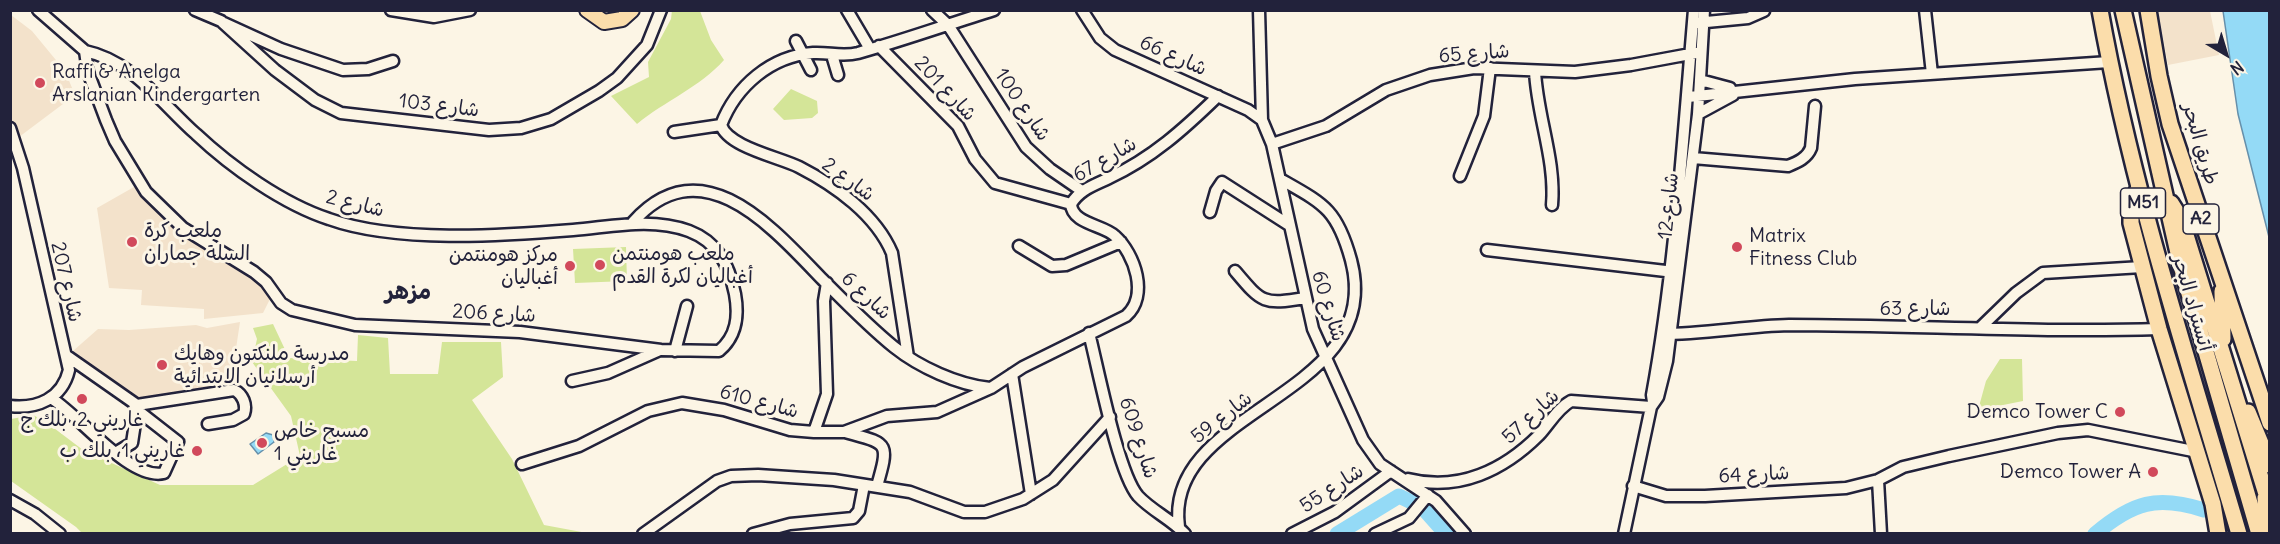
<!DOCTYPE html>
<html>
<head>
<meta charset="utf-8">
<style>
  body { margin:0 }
  #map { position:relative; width:2280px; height:544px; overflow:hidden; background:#fcf5e5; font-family:Delius,sans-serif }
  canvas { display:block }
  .frame { position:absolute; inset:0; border:12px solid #22223b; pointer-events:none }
  .north { position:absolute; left:2196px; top:24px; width:60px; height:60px; -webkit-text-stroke:4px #fcf5e5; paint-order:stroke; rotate:142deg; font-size:16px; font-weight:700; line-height:24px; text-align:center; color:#22223b }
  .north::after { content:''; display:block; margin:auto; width:21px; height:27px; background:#22223b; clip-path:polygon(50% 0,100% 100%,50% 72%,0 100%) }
</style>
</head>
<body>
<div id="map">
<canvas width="2280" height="544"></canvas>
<div class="frame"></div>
<div class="north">N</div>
</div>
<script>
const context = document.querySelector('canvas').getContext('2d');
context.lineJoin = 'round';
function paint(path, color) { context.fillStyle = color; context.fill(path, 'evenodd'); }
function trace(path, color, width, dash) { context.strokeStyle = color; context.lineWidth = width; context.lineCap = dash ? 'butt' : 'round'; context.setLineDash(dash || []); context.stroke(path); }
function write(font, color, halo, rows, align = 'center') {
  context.font = font + ' Delius,"Playpen Sans Arabic",sans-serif'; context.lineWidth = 6; context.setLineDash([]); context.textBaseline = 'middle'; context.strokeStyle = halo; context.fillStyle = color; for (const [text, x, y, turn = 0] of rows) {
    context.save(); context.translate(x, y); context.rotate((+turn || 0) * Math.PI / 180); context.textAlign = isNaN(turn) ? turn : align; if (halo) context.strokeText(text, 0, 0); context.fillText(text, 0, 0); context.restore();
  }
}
const built = new Path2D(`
  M2158,11H2210L2219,55L2168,65Z
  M11,15L32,31L65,71L75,95L19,137L11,119Z
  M141,183L173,228L217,257H226L262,281L270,299L263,313L204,319V309L141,305L142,290L109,288L97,208Z
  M240,322L231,382L148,400L128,395L73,351L98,329L129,330L196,325L207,328Z`);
const green = new Path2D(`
  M672,10L700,11L711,40L724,60C700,87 665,101 637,124L611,96L649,77L648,62L671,19Z
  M791,89L817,101L818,113L812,118L784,120L773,109Z
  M626,247L627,281L575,283L573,249Z
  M273,324L289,358L357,361L358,335L388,338L390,374H438L442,342H501L503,377L472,400L512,459L544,525L587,533H82L76,527L11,481V419L33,415L46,422L83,450L160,485H253L300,456L291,416L252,362L257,339L253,328Z
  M2000,359H2022L2023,401L1978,410L1986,381Z`);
const water = new Path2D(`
  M2223,11H2269V237L2238,114Z
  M266,433L273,435L274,442L258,454L250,444Z`);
const river = new Path2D(`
  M1337,534L1399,496L1422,507L1446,534
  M2095,534C2133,502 2157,495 2204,510`);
const minor = new Path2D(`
  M38,10L85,51L88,72L106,120L115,141L146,192L183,228L254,272L266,282L281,303L292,310L355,325L520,332L661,350L719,351C737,336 739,316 735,294C729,265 718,242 689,231C651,217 611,227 573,230C501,236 396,243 329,219C283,204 231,167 196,134C161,103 133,61 85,51
  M195,10L221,21L275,70L315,100L341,113L489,130L521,128L551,119L599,91L617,78L647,45L661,10
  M391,10L434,17L470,10
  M847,10L870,49
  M932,10L948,25L1026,147L1050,169L1082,191
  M1082,10L1100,38L1115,50L1248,110L1262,120
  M1259,10L1262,120L1272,144L1313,329L1363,440L1380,464L1436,501L1465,534
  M1925,10L1932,74
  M224,23L281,49L343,70L368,69L393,61
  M1696,23L1748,18L1764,11
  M796,41L811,70
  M879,46L958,126L975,159L995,183L1071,204
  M832,55L838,75
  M1535,71C1537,116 1556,160 1552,205
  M1700,80L1730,88
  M1688,97L1855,79L2109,62
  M1698,114L1733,95
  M10,128L23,168L69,370C62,399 37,409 10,406
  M674,132L721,125
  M1272,144L1326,126L1386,90L1430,75L1474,68L1575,72L1631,65L1701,52
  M1693,158L1788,166C1798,162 1807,158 1811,148L1815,106
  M1460,176L1484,116L1490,68
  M1210,212L1216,191L1222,182L1289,225
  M633,222C701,146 771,226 821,278C844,301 868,326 894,347C919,367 958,385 990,388
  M1019,246L1052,266L1066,265L1121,242
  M1487,250L1674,272
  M1235,271C1262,303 1263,305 1305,298
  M1981,327L2016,293L2043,273L2142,267
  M1089,333C1098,368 1118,473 1138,496C1152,511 1171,519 1185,534
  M1662,334C1704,334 1747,326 1789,325C1912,325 2036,333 2159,329
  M675,351L687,306
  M67,356L137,405L234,390C243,394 247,405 244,414L233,420L208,424
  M908,357L892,253C876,215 836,186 799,167C779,157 728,147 721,125C736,86 771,56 813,53C829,52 842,57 858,53C904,40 949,24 994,10
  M1012,374L1031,494
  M572,381L608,373L660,350
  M51,398C80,416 130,481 164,473L178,442L137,410L134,404
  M1653,402L1652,395C1675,269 1683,139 1694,10
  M814,432L827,394L824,301L827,283
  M845,432C888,444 890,441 877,486
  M117,452L132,443L137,410
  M522,464L579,446L648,411L682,403L724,410L790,430L814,432H844L887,416L937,412L991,388L1023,367L1126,316C1149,296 1135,254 1115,236C1104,225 1072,224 1071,204C1080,189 1095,185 1109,178C1152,158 1184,129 1218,96
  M1408,479C1459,492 1504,470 1539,435C1549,424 1558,408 1571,401L1651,407
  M1878,480L1881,534
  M1633,486L1666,496H1705L1846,488L1878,480L1903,467L1949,456L2058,433L2088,430L2198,452
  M10,500L35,514L60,534
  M1179,527C1162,407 1388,398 1351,260C1337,209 1324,204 1280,179
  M643,534L717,481L731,476L758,475L834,480L910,492L964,512H985L1023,499L1053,480L1110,417
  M753,534L790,524L853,518L859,511L864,485
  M1292,534L1335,512L1391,471
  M1375,534L1409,518L1428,495
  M1624,534L1651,407L1658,397L1667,361L1698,114L1704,10`);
const major = new Path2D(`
  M587,10L604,22L622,19L632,10`);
const highway = new Path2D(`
  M2100,10C2132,189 2188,360 2239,534
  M2123,10L2181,266L2259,534
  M2148,10L2159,76L2170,124L2270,423
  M2139,187L2131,206V223L2159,329L2213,504L2218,534
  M2171,203L2181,219L2270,507
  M2222,291L2223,339
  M2248,412L2270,465
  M2265,498L2268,534`);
const markers = [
  [40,83,6,"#d1495b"],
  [132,242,6,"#d1495b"],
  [1737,247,6,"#d1495b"],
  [600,265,6,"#d1495b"],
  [570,266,6,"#d1495b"],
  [162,365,6,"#d1495b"],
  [82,399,6,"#d1495b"],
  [2120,412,6,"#d1495b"],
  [262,443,6,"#d1495b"],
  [197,451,6,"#d1495b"],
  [2153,472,6,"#d1495b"]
];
const shields = [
  [2143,203,45],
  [2201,219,36]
];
const shieldNames = [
  ["M51",2143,203],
  ["A2",2201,219]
];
const streetNames = [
  ["شارع 65",1474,54,-4],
  ["شارع 66",1173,56,24],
  ["شارع 201",945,89,47],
  ["شارع 100",1022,105,56],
  ["شارع 103",439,106,7],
  ["طريق البحر",2200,144,74],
  ["شارع 67",1105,160,-30],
  ["شارع 2",848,180,36],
  ["شارع 2",355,204,14],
  ["شارع 12",1669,206,-84],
  ["شارع 207",66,282,77],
  ["شارع 6",866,296,43],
  ["أتستراد البحر",2192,303,74],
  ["شارع 60",1328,306,73],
  ["شارع 63",1915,309],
  ["شارع 206",494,314,3],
  ["شارع 610",759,402,15],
  ["شارع 57",1531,417,-43],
  ["شارع 59",1222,418,-38],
  ["شارع 609",1138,438,72],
  ["شارع 64",1754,475,-3],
  ["شارع 55",1332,489,-33]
];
const poiNames = [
  ["Raffi & Anelga",52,72],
  ["Arslanian Kindergarten",52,95],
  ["ملعب كرة",144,231],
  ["السلة جماران",144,254],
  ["Matrix",1749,236],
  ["Fitness Club",1749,259],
  ["ملعب هومنتمن",612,254],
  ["أغباليان لكرة القدم",612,277],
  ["مركز هومنتمن",558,255,"right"],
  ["أغباليان",558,278,"right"],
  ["مدرسة ملنكتون وهايك",174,354],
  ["أرسلانيان الابتدائية",174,377],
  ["Demco Tower C",2108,412,"right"],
  ["غاريني 2، بلك ج",82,420,"center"],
  ["مسبح خاص",274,431],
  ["غاريني 1",274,454],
  ["غاريني 1، بلك ب",185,451,"right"],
  ["Demco Tower A",2141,472,"right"]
];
const quarterNames = [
  ["مزهر",408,293]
];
paint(built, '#f3e2cb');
paint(green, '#d4e598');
paint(water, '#94daf6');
trace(water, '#6690ab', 1.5);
trace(river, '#94daf6', 15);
trace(minor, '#22223b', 15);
trace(major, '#22223b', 18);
trace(highway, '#22223b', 20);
trace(minor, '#fcf5e5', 10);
trace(major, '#fbddab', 14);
trace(highway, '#fbddab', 15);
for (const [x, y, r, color] of markers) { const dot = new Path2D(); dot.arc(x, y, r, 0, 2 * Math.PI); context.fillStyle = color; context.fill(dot); trace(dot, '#fcf5e5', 2); }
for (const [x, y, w] of shields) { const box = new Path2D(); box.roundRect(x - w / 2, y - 15, w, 30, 4.5); context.fillStyle = '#fcf5e5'; context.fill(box); trace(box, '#22223b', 1.5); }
write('bold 18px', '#22223b', null, shieldNames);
write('20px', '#22223b', '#fcf5e5', streetNames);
write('20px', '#22223b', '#fcf5e5', poiNames, 'left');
write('bold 22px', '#22223b', '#fcf5e5', quarterNames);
</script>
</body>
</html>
